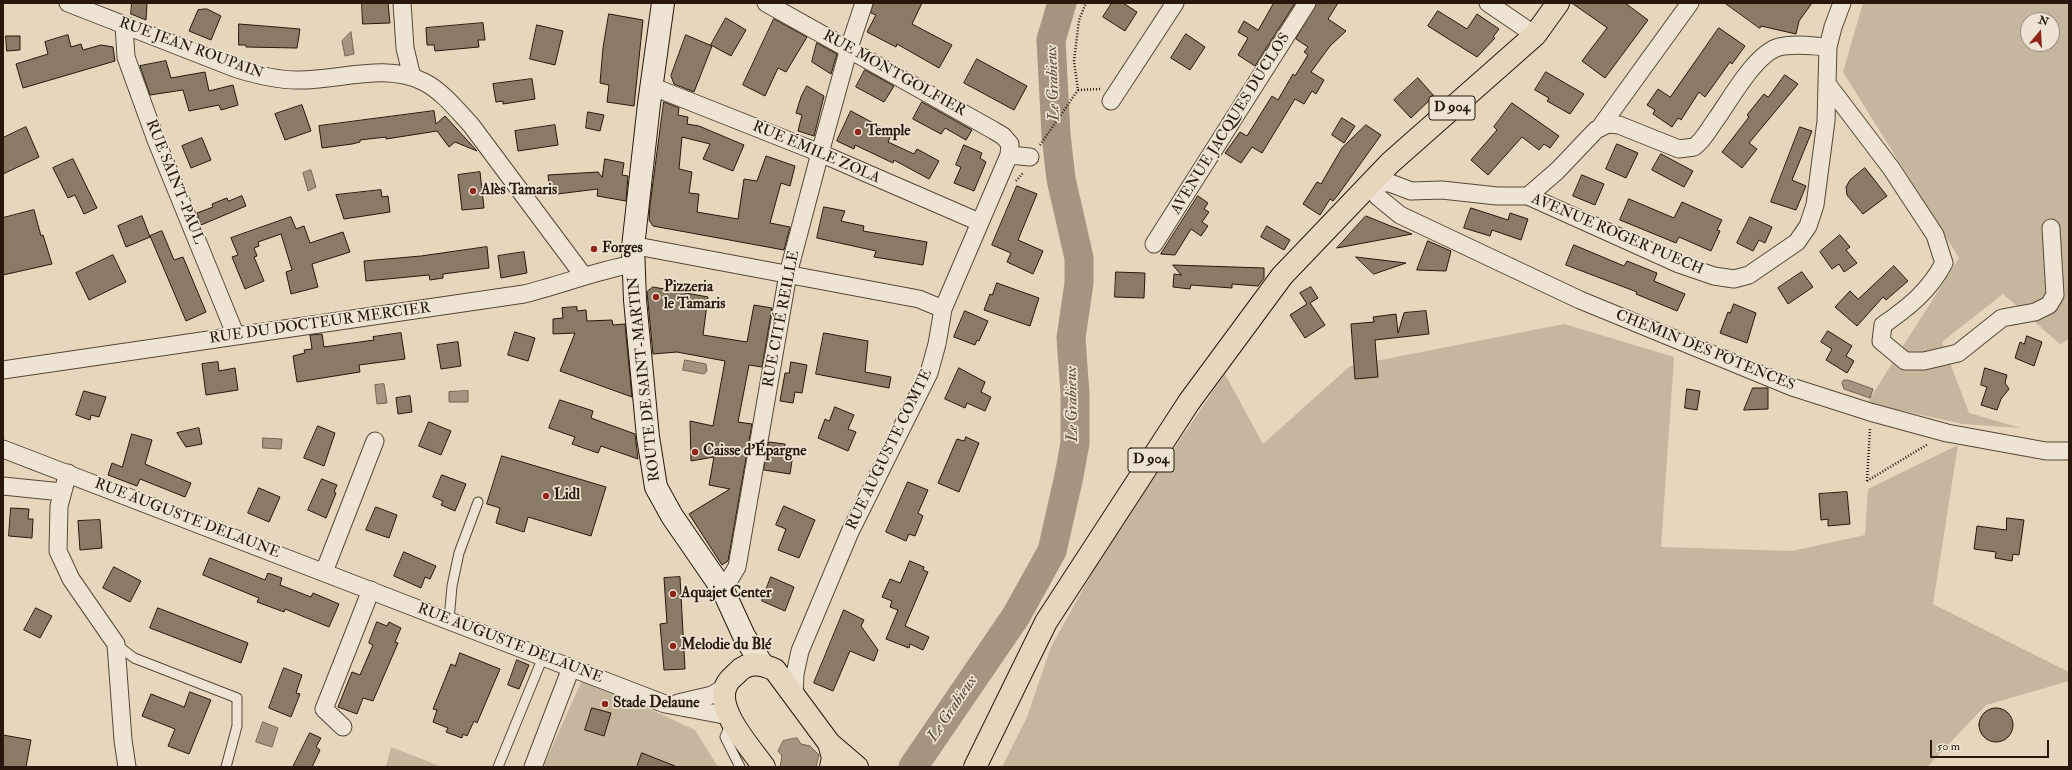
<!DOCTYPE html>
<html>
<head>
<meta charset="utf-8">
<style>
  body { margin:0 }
  #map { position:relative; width:2072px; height:770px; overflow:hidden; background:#e5d6bc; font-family:"IM FELL Double Pica",serif }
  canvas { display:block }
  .frame { position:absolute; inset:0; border:4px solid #28180b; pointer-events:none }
  .north { position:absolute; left:2020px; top:12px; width:40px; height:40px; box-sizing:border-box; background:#eee4d3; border:1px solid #9f9283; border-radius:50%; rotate:18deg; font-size:11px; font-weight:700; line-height:16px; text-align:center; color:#28180b }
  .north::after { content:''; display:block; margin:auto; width:14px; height:18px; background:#8f2418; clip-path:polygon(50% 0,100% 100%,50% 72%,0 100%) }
  .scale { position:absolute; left:1930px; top:740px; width:119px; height:18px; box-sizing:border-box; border:2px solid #28180b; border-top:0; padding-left:5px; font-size:12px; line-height:14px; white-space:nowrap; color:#28180b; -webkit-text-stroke:3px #eee4d3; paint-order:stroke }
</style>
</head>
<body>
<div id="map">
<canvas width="2072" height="770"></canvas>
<div class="frame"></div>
<div class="north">N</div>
<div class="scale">50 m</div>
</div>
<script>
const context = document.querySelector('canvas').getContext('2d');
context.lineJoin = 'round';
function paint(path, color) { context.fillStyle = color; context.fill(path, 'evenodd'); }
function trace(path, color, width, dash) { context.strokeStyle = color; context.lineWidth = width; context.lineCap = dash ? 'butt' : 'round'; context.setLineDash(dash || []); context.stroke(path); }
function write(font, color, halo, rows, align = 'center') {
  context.font = font + ' "IM FELL Double Pica",serif'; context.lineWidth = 3.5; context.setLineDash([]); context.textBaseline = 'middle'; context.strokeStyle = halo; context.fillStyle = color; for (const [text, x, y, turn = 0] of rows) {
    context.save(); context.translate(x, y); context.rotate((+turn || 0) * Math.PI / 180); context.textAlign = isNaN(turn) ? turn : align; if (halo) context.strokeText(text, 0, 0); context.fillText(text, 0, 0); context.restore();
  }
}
const green = new Path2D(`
  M1863,3H2069V339L2060,344L2003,294L1942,342L1969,413L2021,428L1963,424L1867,403L1959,258L1843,72ZM2028,20H2052V44H2028Z
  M1564,324L1674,357L1661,547L1792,551L1865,535L1868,489L1958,445L1933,604L2069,672V681L1986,705L1927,767H1002L1027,717L1051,647L1107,546L1225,374L1263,444L1350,366Z
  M583,678L695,730L718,767H543Z
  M391,747L442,767H386Z`);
const water = new Path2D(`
  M351,32L354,54L345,56L342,41Z
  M311,170L316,187L308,191L303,173Z
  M685,360L706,364L707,371L704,374L683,370Z
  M1844,380H1848L1873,389L1870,398L1844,389L1842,383Z
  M384,384L387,403L377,404L375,385Z
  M468,391V402H449V392Z
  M263,438L282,439L281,449L263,448Z
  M263,722L278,728L272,747L256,742Z
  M797,738L801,744L810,746L819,755L816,767H780L782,756L778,751L783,741Z`);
const river = new Path2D(`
  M913,767L1016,616L1052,551L1069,476L1075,443V394L1071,338L1079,283V258L1061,179L1056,135L1051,40L1062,3`);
const building = new Path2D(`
  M132,3H147L146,20L131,14Z
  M362,3H388L390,23L363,24Z
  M874,3H922L912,24L952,45L939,68L897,44L896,47L867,32L876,15L871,13Z
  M1112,3H1123L1137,12L1125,31L1103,17Z
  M1274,3H1295L1255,66L1238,55L1248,38L1238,32L1244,21L1258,30Z
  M1317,3H1338L1328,19L1346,31L1330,46L1311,72L1324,80L1316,94L1312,91L1304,104L1295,99L1262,153L1252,147L1241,163L1225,153L1240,132L1247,136L1272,96L1278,100L1293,74L1295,76L1308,55L1304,52L1308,47L1296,39Z
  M1572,3H1625L1648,20L1605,78L1582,61L1607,28Z
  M1725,3H1812L1799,21L1796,34L1761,26L1760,28Z
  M207,9L221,16L211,40L189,31L198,10Z
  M1438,11L1467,29L1477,14L1499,29L1493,37L1495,38L1477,57L1428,26Z
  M609,14L643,20L634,106L607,102L609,85L600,83L603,48Z
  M726,18L746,30L731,56L711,45Z
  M774,19L807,37L786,72L778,68L765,96L743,85Z
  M483,23L485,40H478L479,47L435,51L434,45H427L426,28Z
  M239,24L300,29L297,48L246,47V45H239Z
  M537,25L563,31L555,65L530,59Z
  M1719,28L1745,46L1732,64L1730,62L1705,97L1699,92L1681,120L1678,118L1672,127L1653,114L1655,110L1647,105L1658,89L1670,97Z
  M1186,34L1205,47L1190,70L1171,58Z
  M68,35L71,47L81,44L83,50L101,45L113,47L115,61L23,88L16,64L48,54L45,42Z
  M686,35L712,46L694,92L674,84L671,76Z
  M6,36H20V50L7,51Z
  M817,43L837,54L831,74L812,62Z
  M977,59L1027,86L1014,110L964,83Z
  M166,61L171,78L205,72L209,91L233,85L238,105L221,110L219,105L189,111L183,90L150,95L140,66Z
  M865,70L894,86L884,102L856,87Z
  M1546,72L1584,94L1570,114L1547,101L1549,98L1535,90Z
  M1785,75L1798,84L1749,143L1757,149L1742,168L1722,152L1749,117L1747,115L1764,94L1768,97Z
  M1418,78L1434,96L1411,118L1394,100Z
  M532,79L535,99L503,104V101L496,102L493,84Z
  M807,86L824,96L814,136L798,131L802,115L796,113L801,97Z
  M664,102L679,108L678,115L688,117L687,124L699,126L744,145L733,171L703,159L710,144L682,137L679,169L692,172L689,193L699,194L697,212L738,219L744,179L757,181L766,156L795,166L790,186L781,183L770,223L790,227L784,250L653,226L649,220L650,205Z
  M922,102L972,130L966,140L945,128L941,134L913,119Z
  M1512,103L1559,136L1550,148L1544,144L1539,150L1522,137L1488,175L1471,160L1497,130L1494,127Z
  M302,105L311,131L285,140L275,114Z
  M434,111L436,124L445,116L477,151L455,142L449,147L437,131L386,139V137L360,140V142L352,144L322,148L319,126Z
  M851,111L888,131L886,133L891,135L888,142L914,154L917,149L939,161L929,179L894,160L893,163L855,145L854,149L837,141Z
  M588,112L604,115L600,131L586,128Z
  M1342,118L1355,126L1344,143L1332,135Z
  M555,125L558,145L518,151L515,131Z
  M1366,125L1381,135L1338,195L1333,201L1330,199L1320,215L1303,204L1317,182L1321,184L1342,148Z
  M26,127L39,157L3,174V138Z
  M1800,127L1812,131L1792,180L1806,186L1796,210L1771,202Z
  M202,138L211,160L191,168L182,146Z
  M1617,144L1638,153L1626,178L1606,169Z
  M964,145L982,153L980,158L986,162L974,191L954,183L961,167L956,165Z
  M1661,154L1693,171L1684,187L1652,170Z
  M73,159L97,208L84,214L75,195L68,198L53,168Z
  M605,159L624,163L622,175L628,176L626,201L597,196L598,189L557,194V191L550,192L548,175L598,172L602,177Z
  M1865,168L1887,196L1863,214L1847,195L1846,187L1850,180Z
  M480,172L484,208L462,210L458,175Z
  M1582,175L1604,184L1595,205L1573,196Z
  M1017,186L1037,194L1018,240L1043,251L1033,274L1007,262L1011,253L992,245Z
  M381,190L382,197L388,196L390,212L344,219L336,195Z
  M242,196L246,206L201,225L197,213L213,207L212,204L227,198L228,201Z
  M1198,196L1208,203L1204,209L1209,212L1202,222L1208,226L1201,236L1191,229L1175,255L1161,254Z
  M1629,199L1674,218L1682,202L1722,220L1717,230L1720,231L1711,251L1679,237L1676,243L1620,220Z
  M824,207L845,211L841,221L864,226L863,231L927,242L923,265L874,257L876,251L817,238Z
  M1471,208L1508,220L1510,213L1528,219L1521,240L1492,230L1490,236L1464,228Z
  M34,210L41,236L43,235L52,264L3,275V218Z
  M142,216L150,237L126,247L118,226Z
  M1366,216L1388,225L1412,234L1337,248Z
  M291,217L296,229L304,226L310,243L343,232L350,252L312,264L318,287L291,294L286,272L292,270L281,234L258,242L259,246L254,248L257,256L254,257L264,281L245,289L232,257L238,255L231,238Z
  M1750,217L1772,227L1765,243L1759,240L1753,251L1737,243Z
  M1267,226L1290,240L1284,250L1261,237Z
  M162,231L174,260L183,257L206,312L186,321L150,236Z
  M1840,235L1850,247L1846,250L1857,263L1844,272L1839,264L1832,269L1820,252Z
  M1428,241L1451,251L1446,271L1417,270Z
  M1574,245L1624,266L1627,261L1657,273L1654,281L1685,294L1677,311L1636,294L1637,292L1566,265Z
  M487,247L489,268L443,274V278L430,280L429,275L366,281L364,261L421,256Z
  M524,252L527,273L501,278L498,256Z
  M113,255L126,282L89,300L76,273Z
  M1356,257L1406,263L1374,274Z
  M1173,265L1264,268V278L1258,286L1232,284V288L1191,285L1190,289L1173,287L1174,274L1181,275Z
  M1894,266L1908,281L1886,300L1883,297L1857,326L1835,307L1850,291L1858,299Z
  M1116,272L1145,273L1144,298L1115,297Z
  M1802,272L1813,287L1788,304L1778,288Z
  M997,283L1039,298L1030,326L984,310L990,294L992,295Z
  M653,287L708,297L703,335L747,342L754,305L772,308L762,367L749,365L738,422L752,424L728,561L722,565L689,514L730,489L709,485L714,457L691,461L690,421L713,426L725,361L677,352L653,354L647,292Z
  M1311,287L1318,298L1310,303L1325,325L1305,338L1290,315L1307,304L1300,293Z
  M1734,304L1756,313L1747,343L1720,333L1728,312L1730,313Z
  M577,307V311L586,310L587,321L612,320L613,325L625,324L632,397L560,371L575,333L553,334V319L563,318L562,308Z
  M965,311L988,321L979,341L977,340L975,345L954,337Z
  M1426,311L1429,334L1375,340L1378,377L1355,379L1351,324L1374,322L1373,317L1396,314L1398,333L1404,313Z
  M1828,331L1852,346L1846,356L1854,361L1847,373L1826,360L1832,349L1821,342Z
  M515,332L535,338L528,361L508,355Z
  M401,333L405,359L359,365L360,372L297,382L293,356L305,353L304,350L312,349L310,335L322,334L324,347L374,340L373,337Z
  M824,333L868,341L865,372L891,377L889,388L816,374Z
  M2027,336L2042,342L2034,366L2015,358L2020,342L2024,344Z
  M458,342L461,366L441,369L437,345Z
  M218,362L219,371L235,368L238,390L206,395L202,364Z
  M791,362L807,365L802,393L795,392L793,403L780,401L785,373H789Z
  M959,368L985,382L981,392L991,397L985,411L967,403L965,408L945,399Z
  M1985,368L2007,375L2005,383L2009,389L2001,399L1997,410L1981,405L1987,387L1981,385Z
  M1753,388H1768V409L1744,410Z
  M1687,389L1700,391L1697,410L1685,408Z
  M84,391L106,397L99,417L91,415L90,420L76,415Z
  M410,396L412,412L398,414L396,398Z
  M560,400L593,411L591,418L635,434L638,459L601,446L598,453L572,444L575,437L549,428Z
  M835,407L854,415L848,429L856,432L848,451L818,438L825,419L829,421Z
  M429,422L451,431L441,455L419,446Z
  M318,426L335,433L324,466L304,458Z
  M199,428L202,444L186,447L177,433Z
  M132,434L152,440L145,464L191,483L185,497L140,479L137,486L108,475L112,463L122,467Z
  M966,437L979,443L959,492L938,483L957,439L964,441Z
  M769,442L785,444L784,452L793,454L790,474L764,470Z
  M502,456L606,487L591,536L528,517L524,532L496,523L500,508L487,504Z
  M442,475L466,484L455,511L441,505L443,501L433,497Z
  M322,479L337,485L334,492L336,493L326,518L308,510Z
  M908,482L928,490L918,513L923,516L915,536L909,534L906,541L886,532Z
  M259,488L280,497L269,522L248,513Z
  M1847,492L1850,524L1828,526V519L1821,520L1819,494Z
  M784,506L815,520L799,558L778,550L786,529L776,525Z
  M376,507L397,515L389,538L366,530Z
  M11,508L29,509L28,519H33L32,538L9,536Z
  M2007,518L2024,520L2019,555L2013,554L2012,561L1995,558L1996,552L1974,549L1977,526L2006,530Z
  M100,520L102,548L80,550L78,521Z
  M404,552L436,566L430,579L425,577L421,588L394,576Z
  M210,558L265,580L268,573L282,578L280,585L311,597L313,593L339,604L329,627L285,609L284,612L257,602L259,598L203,575Z
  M910,561L924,567L923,570L928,572L905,626L929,637L923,650L910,644L909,648L886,639L898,610L890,607L892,601L882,597L890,579L900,583Z
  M114,567L141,581L130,602L103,588Z
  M680,577L685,669L664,670L660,624L667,623L664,578Z
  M771,577L794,587L785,611L762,601Z
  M36,608L52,616L40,638L24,630Z
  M158,608L248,643L241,663L150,628Z
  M844,610L864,620L861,626L878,650L874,661L850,651L833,691L814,683Z
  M377,622L387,626L389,622L401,628L395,642L398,643L373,701L363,698L357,714L338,707L352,672L360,675L373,645L369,643Z
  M460,653L500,669L477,723L474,721L467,736L463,734L462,738L446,732L448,728L433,722L437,710L433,709L451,664L455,666Z
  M517,660L529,665L519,689L508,685Z
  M284,668L302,675L296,693L300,694L291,717L269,708Z
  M190,692L211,700L189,754L168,746L175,729L142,716L151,694L184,707Z
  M592,708L611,713L604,736L585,730Z
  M1979 725a17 17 0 1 1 34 0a17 17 0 1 1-34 0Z
  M310,733L321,738L316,747L320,750L312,767H293Z
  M3,735L31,740L26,767H3Z
  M642,753L675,766V767H637Z`);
const path = new Path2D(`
  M1078,90L1100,89
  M1040,145L1078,90L1074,61L1079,20L1086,3
  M1016,181L1023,173
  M1867,481L1928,444
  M1867,481L1870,429`);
const lane = new Path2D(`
  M449,620L452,586L459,553L478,502
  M116,644L134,658L237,698V726L226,767
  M731,722L725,737L740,767
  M498,767L543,657`);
const street = new Path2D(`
  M68,3L237,69C257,75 276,80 297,80C338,81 385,62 424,82C442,91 457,110 471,125L583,275
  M402,3L405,48L412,77
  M766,3L993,130L1003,136L1010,144L1009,155L943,309L937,344L929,373L850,532L800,651L795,674L794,696
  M1488,3L1535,35
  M124,25L126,57L156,140L236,336
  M1828,47L1826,121L1815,205L1808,226L1797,242L1749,275L1734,279L1714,276L1679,264L1528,196H1497L1442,190L1411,191L1390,183H1370L1378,197L1400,215L1580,300L1792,387L1870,412L1947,433L2046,451H2069
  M1828,85L1891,168L1935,235L1944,263C1929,291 1909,307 1883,325L1881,341L1905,361H1924L1958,353L2002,318L2035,312L2049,305L2055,295L2051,228
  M651,86L820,153L979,222
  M1111,101L1175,3
  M1601,126L1690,3
  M1009,155L1030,157
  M1528,196L1557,171L1596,130L1608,124L1619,125L1679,149L1694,147C1704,140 1710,127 1717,118C1731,98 1756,53 1779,47C1795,43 1812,46 1828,47L1833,27L1842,3
  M1154,244L1307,3
  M633,247H642L919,299L943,309
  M3,370L524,294C561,285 595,271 633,264
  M3,449L665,704L729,716
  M68,473L59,506L58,551L71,579L116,644L123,740L127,767
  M3,486L62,492
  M324,572L375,441
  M723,590L737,567L788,274L820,153L849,48L864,3
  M678,703L712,695L725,687
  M343,727L324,709L371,590
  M533,767L571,668`);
const secondary = new Path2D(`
  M663,3L649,104L633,247L635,300L648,437L656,487L672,516L723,590L744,636L762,664`);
const primary = new Path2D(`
  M829,743L857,767
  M764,767C751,748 715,710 726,686C728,680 734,676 738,672C748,661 763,664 775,670L829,743L833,758L831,767
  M975,767L1046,622L1189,402L1282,276L1390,163L1535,35L1558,3`);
const markers = [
  [858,132,4,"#8f2418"],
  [473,191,4,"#8f2418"],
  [594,249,4,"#8f2418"],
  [656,297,4,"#8f2418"],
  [695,452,4,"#8f2418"],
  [546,496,4,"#8f2418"],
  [673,594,4,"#8f2418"],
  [673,646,4,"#8f2418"],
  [605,704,4,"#8f2418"]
];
const shields = [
  [1452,108,46],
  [1151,460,46]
];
const shieldNames = [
  ["D 904",1452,108],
  ["D 904",1151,460]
];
const streetNames = [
  ["RUE JEAN ROUPAIN",191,49,20],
  ["RUE MONTGOLFIER",894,74,29],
  ["AVENUE JACQUES DUCLOS",1231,124,-58],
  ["RUE ÉMILE ZOLA",816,153,23],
  ["RUE SAINT-PAUL",174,182,68],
  ["AVENUE ROGER PUECH",1617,235,23],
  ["RUE CITÉ REILLE",782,319,-79],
  ["RUE DU DOCTEUR MERCIER",320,324,-8],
  ["CHEMIN DES POTENCES",1705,351,22],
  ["ROUTE DE SAINT-MARTIN",645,379,-96],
  ["RUE AUGUSTE COMTE",890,450,-64],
  ["RUE AUGUSTE DELAUNE",187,519,21],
  ["RUE AUGUSTE DELAUNE",510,644,21]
];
const poiNames = [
  ["Temple",866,132],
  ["Alès Tamaris",481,191],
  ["Forges",602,249],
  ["Pizzeria",664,288],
  ["le Tamaris",664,305],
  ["Caisse d'Épargne",703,452],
  ["Lidl",554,496],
  ["Aquajet Center",681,594],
  ["Melodie du Blé",681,646],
  ["Stade Delaune",613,704]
];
const waterNames = [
  ["Le Grabieux",1054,83,-92],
  ["Le Grabieux",1073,404,-91],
  ["Le Grabieux",953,709,-56]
];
paint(green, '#c5b69e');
paint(water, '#a59580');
trace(water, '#736351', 1);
trace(river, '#a59580', 29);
paint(building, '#8a7b67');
trace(building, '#28180b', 1);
trace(lane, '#574837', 11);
trace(street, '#574837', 19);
trace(secondary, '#28180b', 24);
trace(primary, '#28180b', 24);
trace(path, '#28180b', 2.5, [1, 2]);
trace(lane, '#eee4d3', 9);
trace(street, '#eee4d3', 17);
trace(secondary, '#eee4d3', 22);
trace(primary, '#e5d6bc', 22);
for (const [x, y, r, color] of markers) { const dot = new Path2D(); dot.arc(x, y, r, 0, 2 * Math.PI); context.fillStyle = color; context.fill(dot); trace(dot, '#eee4d3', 1.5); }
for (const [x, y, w] of shields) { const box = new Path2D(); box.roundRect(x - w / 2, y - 12, w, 24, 3); context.fillStyle = '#eee4d3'; context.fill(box); trace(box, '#28180b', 1); }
write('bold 14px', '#28180b', null, shieldNames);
write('15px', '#28180b', '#eee4d3', streetNames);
write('bold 15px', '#28180b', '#eee4d3', poiNames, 'left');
write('italic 16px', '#5a4a3a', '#eee4d3', waterNames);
</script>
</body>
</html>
